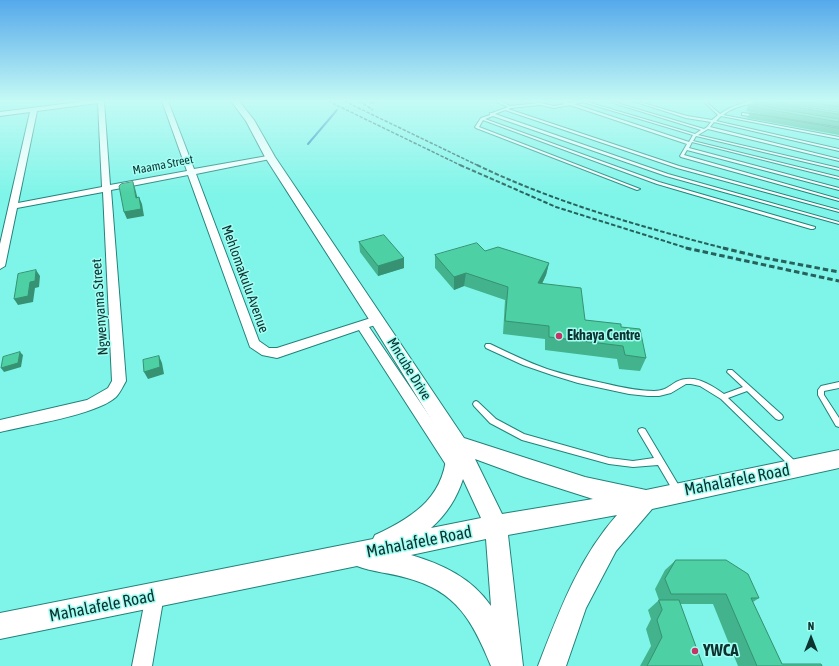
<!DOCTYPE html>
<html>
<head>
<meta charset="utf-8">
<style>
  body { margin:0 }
  #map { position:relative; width:839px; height:666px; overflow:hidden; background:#7ff5e9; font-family:"Asap Condensed",sans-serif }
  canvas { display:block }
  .north { position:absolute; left:791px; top:618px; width:40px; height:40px; -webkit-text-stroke:3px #a5fef4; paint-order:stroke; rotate:0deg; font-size:11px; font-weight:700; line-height:16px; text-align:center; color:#0c332f }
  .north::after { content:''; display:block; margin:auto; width:14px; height:18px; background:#0c332f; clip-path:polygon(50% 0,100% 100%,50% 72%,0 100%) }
</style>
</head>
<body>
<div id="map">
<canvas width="839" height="666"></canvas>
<div class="north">N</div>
</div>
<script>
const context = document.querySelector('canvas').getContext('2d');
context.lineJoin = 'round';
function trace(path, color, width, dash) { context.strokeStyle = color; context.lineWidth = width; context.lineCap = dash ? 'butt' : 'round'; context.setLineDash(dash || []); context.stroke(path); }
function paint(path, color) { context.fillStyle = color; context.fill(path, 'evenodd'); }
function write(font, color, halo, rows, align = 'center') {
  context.font = font + ' "Asap Condensed",sans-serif'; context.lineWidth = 3; context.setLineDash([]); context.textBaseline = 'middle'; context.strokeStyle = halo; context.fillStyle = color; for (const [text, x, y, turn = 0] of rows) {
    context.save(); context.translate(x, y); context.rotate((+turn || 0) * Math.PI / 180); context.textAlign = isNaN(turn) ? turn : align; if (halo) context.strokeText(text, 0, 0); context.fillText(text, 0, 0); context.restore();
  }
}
const stream = new Path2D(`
  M371,103L376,101
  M308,144L337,110`);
const lane = new Path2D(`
  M497,101H499L510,106L540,103L554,106L566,104L560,102V101L570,103L581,101H587V102L695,134L701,130L607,101H610L704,129L707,127L711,122L686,118L633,101H636L687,116L712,120L718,115L703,101H705L720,114C731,106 746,101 759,101V102C746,105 734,106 723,115L839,137V139L721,116L716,121L839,149V151L714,122L710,127L839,159V161L708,129L698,135L839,168V170L696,136L693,141L839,177V179L692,142L689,148L839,188V190L687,150L684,155L839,199V201L681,157L680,156L687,144L570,105L554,108L540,105L511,108L508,109L679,166L839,210V212L677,168L505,110L495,114L668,174L839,222V224L666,176L493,116L485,119L659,182L815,227V228L813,229H811L657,184L483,120L479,127L640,189L637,190L476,128L475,127L481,118L490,115V113H492L508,107L497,102ZM583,102L693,135L689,142L574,104Z
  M743,113L757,115L759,116L757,117L742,115V113Z
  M486,344H490C509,353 527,362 547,369C565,375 584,379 603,383C620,387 637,391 654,391C664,391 668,387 676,382C693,373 710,384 724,394L743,387L727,372L728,370H732L782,415L783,417L782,419L779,420L776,419L747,391L728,398L798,464L799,466L798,468L795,469L792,468L721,399L700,386L691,384H686L671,393L659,396H648L629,394L578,383L552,375L523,365L486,348L485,346Z
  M839,382V388L824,391V395L839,418V427L836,426L818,395V390L821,386Z
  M476,401L478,402L496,419L524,434L609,458L633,461L654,458L638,431L639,429L642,428L645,429L682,491L681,494L678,495L675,494L658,465L633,467L609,464L522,440L490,423L474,406L473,404L474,402Z`);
const street = new Path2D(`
  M87,101H104L110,185L187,171L162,101H168L194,169L273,155V159H270L196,174L259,341L269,348H277L374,317H382L384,320L382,323L369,327L460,461L463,466L460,471L455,473L450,471L359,330L277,358L262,355L250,347L188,175L111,190L126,381C123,386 120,393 116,397C96,415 28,425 0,432V420L87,400L108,388L112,381L103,192L17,208L5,266L0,269V244L30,112L0,116V112ZM98,103L102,187L18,203L37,111Z
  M155,586L162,588L164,595L152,666H132L146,595L148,588Z`);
const secondary = new Path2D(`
  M231,101H239L254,120L275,157L464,438L585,477L646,490L839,450V468L652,509L616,551L586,608L566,666H538C559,612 578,559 617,515L508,535L523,666H491C473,622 457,591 407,578C391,573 372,572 357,566L0,639V613L373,539L375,535C416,516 447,495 447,445L372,324L265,157L246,121ZM475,459L524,477L593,499L502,514ZM463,479L481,518L431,528C446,515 457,498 463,479ZM486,539L491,606C472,578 442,564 411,555Z`);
const railFar2 = new Path2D(`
  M328,101L462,166
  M344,101L479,166
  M359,101L373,110`);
const railFar1 = new Path2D(`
  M460,165L556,207L690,249
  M477,165C556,203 642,227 727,249`);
const rail = new Path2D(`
  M686,248L839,281
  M723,248L765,258L839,272`);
const wall = new Path2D(`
  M754,101H839V111L770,101L839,112V135L747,118L750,113L787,119L746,111L749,104H752Z
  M359,242L404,258V268L378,276L360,252Z
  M485,251L549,263L546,275L542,284L585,320L621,327L646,358L640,371L619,369L617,359L545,350V339L503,334L505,300L464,286L454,290L435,268V255Z
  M676,560L759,598L753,602L782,664L822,666H738L713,604H680L703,666H640L651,646L646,629L651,619L648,610L659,600L655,589L665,570Z`);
const shadedWall = new Path2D(`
  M133,182L135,188L139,204L136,198Z
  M139,197L142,204L144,216L127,219L124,212Z
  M404,258V268L378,276V266Z
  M549,263L546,275L536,296L538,283Z
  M36,270L40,276L39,287L35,288L33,302L18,305L14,299L30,282Z
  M466,273L464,286L454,290V277Z
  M20,352L23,355L21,367L4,372L1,368Z
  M159,356L162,363L164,374L148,379L144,372Z`);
const building = new Path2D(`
  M760,101H770L839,112V114Z
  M806,101H821L839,104V106Z
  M749,104L839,119V122L749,106Z
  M750,113L839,127V128Z
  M133,182L136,198L139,197L141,209L124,212L119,186L121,184Z
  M384,235L404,258L378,266L359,242Z
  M477,243L485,251L498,247L549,263L538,283L581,288L585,320L621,324V327L640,329L646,358L625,355L623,346L549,337V326L505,321L508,287L466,273L454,277L435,255Z
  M36,270L35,281L30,282L28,296L14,299L18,274Z
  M20,352L18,363L1,368L3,357Z
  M159,356L160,367L144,372L143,360Z
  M676,560H726L748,574L759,598H751L782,664H821L822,666H757L726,594H671L665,579Z
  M659,600H679L703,666H647L662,637L657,620L662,610Z`);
const markers = [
  [559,336,4,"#c33562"],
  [695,651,4,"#c33562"]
];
const farStreetnames = [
  ["Maama Street",163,165,-11]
];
const streetNames = [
  ["Mehlomakulu Avenue",245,279,70],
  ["Ngwenyama Street",100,307,-94],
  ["Mncube Drive",409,369,58]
];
const poiNames = [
  ["Ekhaya Centre",567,336]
];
const nearStreetnames = [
  ["Mahalafele Road",737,480,-11],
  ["Mahalafele Road",419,542,-11],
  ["Mahalafele Road",102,606,-11]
];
const nearPoinames = [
  ["YWCA",703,651]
];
trace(stream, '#157ab6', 2);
trace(lane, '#22827a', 2);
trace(street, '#22827a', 2);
trace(secondary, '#22827a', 2);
paint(lane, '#fff');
paint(street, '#fff');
paint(secondary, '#fff');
trace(railFar2, '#27615b', 1.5, [3.5, 1.5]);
trace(railFar1, '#27615b', 2, [4.5, 2]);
trace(rail, '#27615b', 3, [5.5, 3]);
paint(wall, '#42b38c');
paint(shadedWall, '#369272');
paint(building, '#4dd0a3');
trace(building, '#369272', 1);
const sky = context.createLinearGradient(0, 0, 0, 194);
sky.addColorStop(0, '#55a9eb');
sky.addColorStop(0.52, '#c5faf5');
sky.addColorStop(1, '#c5faf500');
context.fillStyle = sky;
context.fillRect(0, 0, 839, 194);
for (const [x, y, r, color] of markers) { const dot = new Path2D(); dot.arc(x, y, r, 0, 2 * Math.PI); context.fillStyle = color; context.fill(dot); trace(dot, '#a5fef4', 1.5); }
write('12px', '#0c332f', '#a5fef4', farStreetnames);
write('14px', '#0c332f', '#a5fef4', streetNames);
write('bold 14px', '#0c332f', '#a5fef4', poiNames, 'left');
write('17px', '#0c332f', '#a5fef4', nearStreetnames);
write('bold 17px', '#0c332f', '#a5fef4', nearPoinames, 'left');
</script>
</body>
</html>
